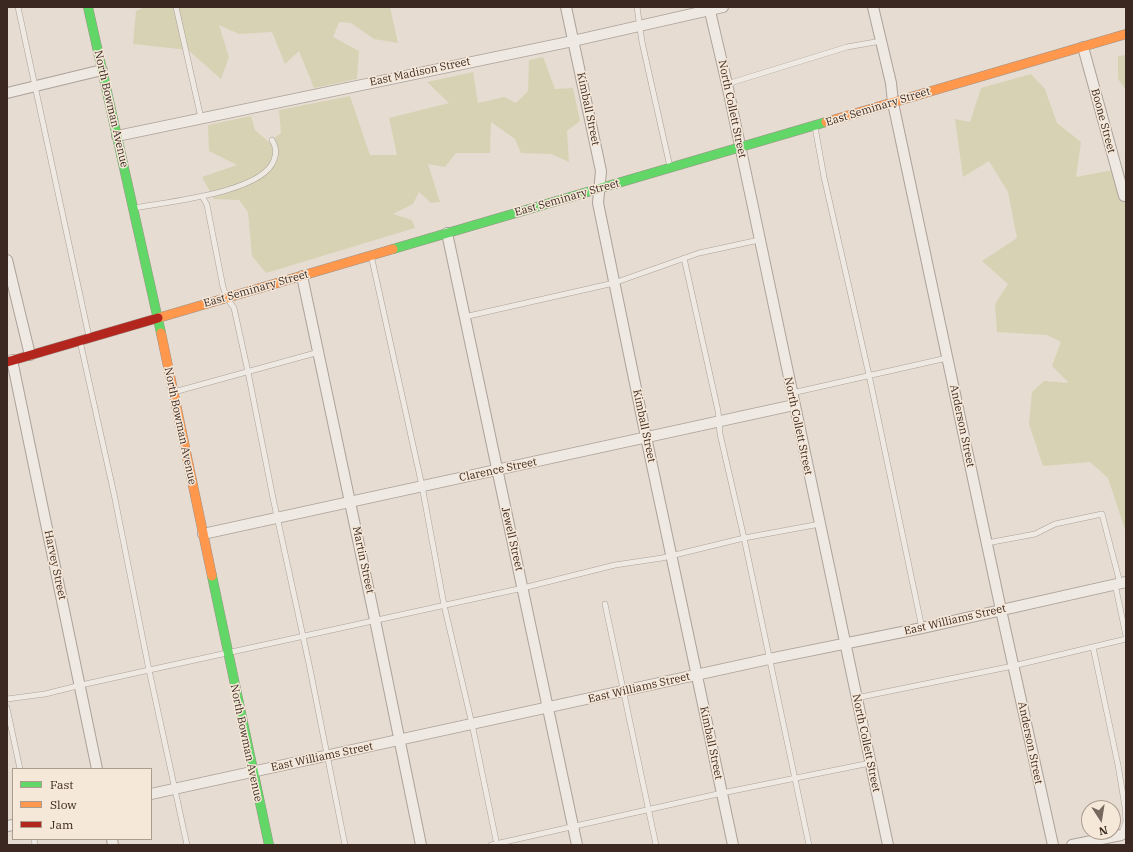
<!DOCTYPE html>
<html>
<head>
<meta charset="utf-8">
<style>
  body { margin:0 }
  #map { position:relative; width:1133px; height:852px; overflow:hidden; background:#e6dcd1; font-family:"IBM Plex Serif",serif }
  canvas { display:block }
  .frame { position:absolute; inset:0; border:8px solid #3b2921; pointer-events:none }
  .legend { position:absolute; left:12px; top:768px; width:140px; height:72px; box-sizing:border-box; background:#f6e8d9; border:1px solid #ab9c8f; margin:0; padding:5px 7px; list-style:none; font-size:12px; color:#3b2921 }
  .legend li { display:flex; align-items:center; gap:8px; height:20px }
  .legend b { width:20px; border:1px solid #ab9c8f }
  .north { position:absolute; left:1081px; top:800px; width:40px; height:40px; box-sizing:border-box; background:#f6e8d9; border:1px solid #ab9c8f; border-radius:50%; rotate:168deg; font-size:11px; font-weight:700; line-height:16px; text-align:center; color:#3b2921 }
  .north::after { content:''; display:block; margin:auto; width:14px; height:18px; background:#77685f; clip-path:polygon(50% 0,100% 100%,50% 72%,0 100%) }
</style>
</head>
<body>
<div id="map">
<canvas width="1133" height="852"></canvas>
<div class="frame"></div>
<ul class="legend">
<li><b style="height:5px;background:#63d668"></b>Fast</li>
<li><b style="height:5px;background:#ff974d"></b>Slow</li>
<li><b style="height:5px;background:#b3261e"></b>Jam</li>
</ul>
<div class="north">N</div>
</div>
<script>
const context = document.querySelector('canvas').getContext('2d');
context.lineJoin = 'round';
function paint(path, color) { context.fillStyle = color; context.fill(path, 'evenodd'); }
function trace(path, color, width, dash) { context.strokeStyle = color; context.lineWidth = width; context.lineCap = dash ? 'butt' : 'round'; context.setLineDash(dash || []); context.stroke(path); }
function write(font, color, halo, rows, align = 'center') {
  context.font = font + ' "IBM Plex Serif",serif'; context.lineWidth = 3; context.setLineDash([]); context.textBaseline = 'middle'; context.strokeStyle = halo; context.fillStyle = color; for (const [text, x, y, turn = 0] of rows) {
    context.save(); context.translate(x, y); context.rotate((+turn || 0) * Math.PI / 180); context.textAlign = isNaN(turn) ? turn : align; if (halo) context.strokeText(text, 0, 0); context.fillText(text, 0, 0); context.restore();
  }
}
const green = new Path2D(`
  M145,7H390L398,43L374,39L351,23L339,22L333,37L359,51L357,79L314,88L299,51L285,64L272,32L239,34L219,25L229,57L221,79L188,50L133,44L136,11Z
  M1126,55V90L1118,79V56Z
  M543,57L555,89L573,88L580,121L567,131L569,162L551,154L521,153L515,139L491,122L490,153H456L445,167L428,164L440,202L431,203L419,192L413,204L393,214L412,220L415,228L266,273L252,256L248,212L239,200L214,199L202,177L237,165L209,151L208,125L251,116L255,130L269,142L281,133L279,110L350,96L370,155H397L389,118L449,103L427,82L473,72L478,103L504,97L516,103L528,91L529,60Z
  M1031,74L1045,89L1057,123L1081,142L1076,177L1113,170L1126,199V465L1125,466L1126,533L1108,478L1090,462L1043,466L1029,424L1032,392L1044,381L1069,383L1052,366L1061,342L1047,335L997,332L995,304L1008,284L982,261L1017,238L1008,192L989,161L963,177L955,119L970,122L981,88Z`);
const lane = new Path2D(`
  M18,7L89,337
  M176,7L201,118
  M637,7L642,42L670,167
  M727,84L847,47L881,41
  M815,127L824,177L869,375L922,628
  M202,196L207,205L223,287L227,298L234,308L248,372L273,498L309,664L345,845
  M134,208C165,202 263,193 274,160C277,152 276,147 272,140
  M371,255L422,486L444,605L472,724L497,845
  M684,258L718,411L720,434L744,538L809,845
  M464,317L614,283L699,253L759,240
  M80,341L114,494L149,670L187,845
  M174,392L319,352
  M792,393L947,358
  M987,543L1035,534L1055,524L1102,514L1120,583
  M1115,584L1126,636
  M605,604L656,845
  M1093,647L1118,765L1125,807L1126,822L1121,835
  M856,698L1013,666L1126,639
  M7,699L45,694L81,685L523,588L615,565L662,558L744,538L820,524
  M7,708L20,769
  M34,839L35,845
  M491,845L722,793L870,763`);
const street = new Path2D(`
  M566,7L601,171L598,203L646,437L733,845
  M709,7L727,84L888,845
  M873,7L891,83L893,103L1001,610L1053,845
  M1083,47L1124,196
  M7,93L102,70
  M117,136L573,41L723,7
  M447,233L577,845
  M7,260L30,355
  M302,276L375,620L421,845
  M12,360L97,769
  M203,534L794,405
  M151,794L769,659L922,628L1126,582
  M7,826L13,825
  M112,839L113,845
  M1072,845L1121,835`);
const fast = new Path2D(`
  M88,7L161,333
  M393,249L826,122
  M212,576L269,845`);
const slow = new Path2D(`
  M826,122L1126,34
  M158,318L393,249
  M161,333L212,576`);
const jam = new Path2D(`
  M7,362L158,318`);
const streetNames = [
  ["East Madison Street",420,72,-12],
  ["East Seminary Street",878,107,-17],
  ["North Bowman Avenue",111,109,77],
  ["Kimball Street",588,109,78],
  ["North Collett Street",732,109,78],
  ["Boone Street",1103,121,75],
  ["East Seminary Street",567,198,-16],
  ["East Seminary Street",256,289,-16],
  ["North Bowman Avenue",180,426,78],
  ["Kimball Street",644,426,78],
  ["North Collett Street",798,426,78],
  ["Anderson Street",962,426,78],
  ["Clarence Street",498,470,-12],
  ["Jewell Street",512,539,77],
  ["Martin Street",363,560,78],
  ["Harvey Street",55,565,78],
  ["East Williams Street",955,620,-13],
  ["East Williams Street",639,688,-13],
  ["North Bowman Avenue",246,743,78],
  ["Kimball Street",711,743,78],
  ["North Collett Street",866,743,78],
  ["Anderson Street",1030,743,78],
  ["East Williams Street",322,757,-12]
];
paint(green, '#d8d2b4');
trace(lane, '#aca29a', 6);
trace(street, '#aca29a', 12);
trace(fast, '#9c918a', 10);
trace(slow, '#9c918a', 10);
trace(jam, '#9c918a', 10);
trace(lane, '#eee9e3', 5);
trace(street, '#eee9e3', 10);
trace(fast, '#63d668', 9);
trace(slow, '#ff974d', 9);
trace(jam, '#b3261e', 9);
write('11px', '#3b2921', '#f6e8d9', streetNames);
</script>
</body>
</html>
